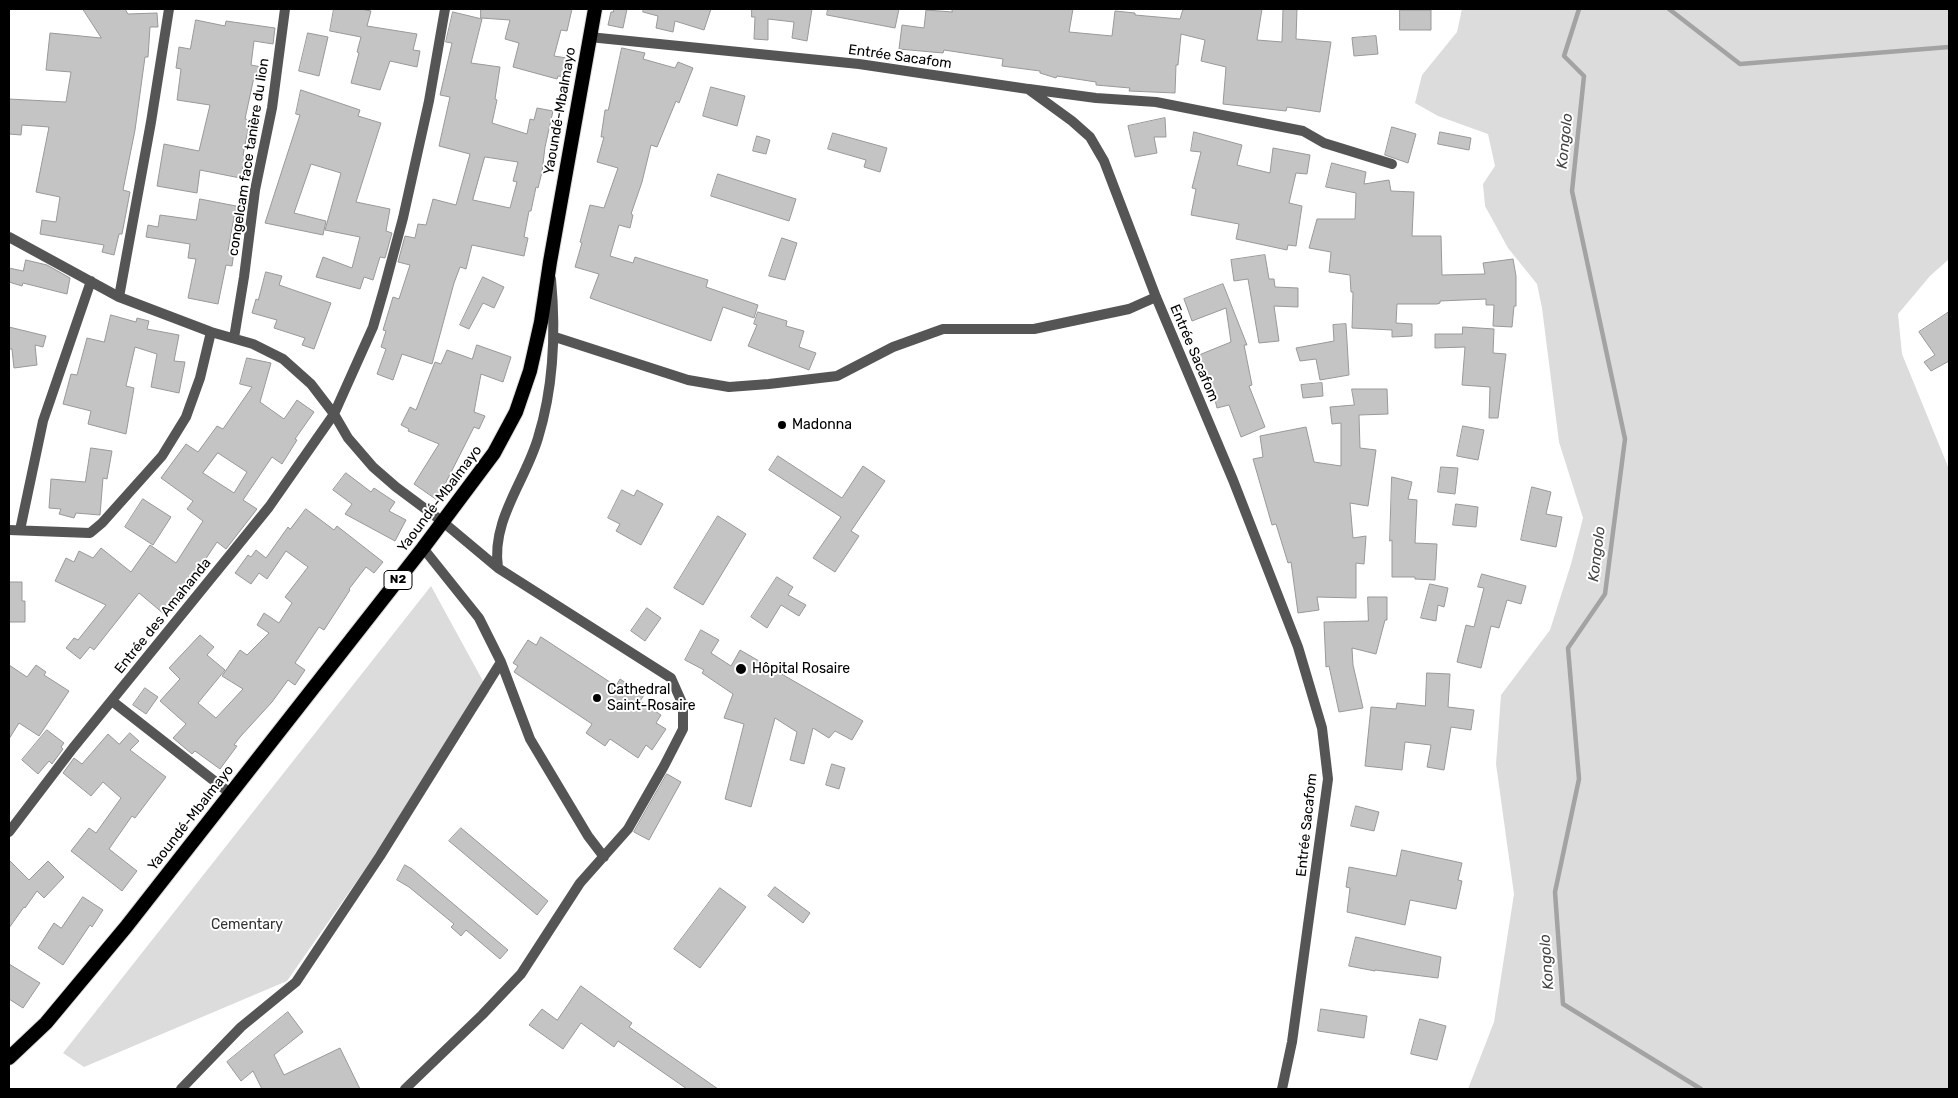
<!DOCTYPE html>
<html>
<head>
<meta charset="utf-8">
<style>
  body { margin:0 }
  #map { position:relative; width:1958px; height:1098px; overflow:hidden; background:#fff; font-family:Rubik,sans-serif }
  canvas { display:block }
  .frame { position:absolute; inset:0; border:10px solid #000; pointer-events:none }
</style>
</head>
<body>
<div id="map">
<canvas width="1958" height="1098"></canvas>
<div class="frame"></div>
</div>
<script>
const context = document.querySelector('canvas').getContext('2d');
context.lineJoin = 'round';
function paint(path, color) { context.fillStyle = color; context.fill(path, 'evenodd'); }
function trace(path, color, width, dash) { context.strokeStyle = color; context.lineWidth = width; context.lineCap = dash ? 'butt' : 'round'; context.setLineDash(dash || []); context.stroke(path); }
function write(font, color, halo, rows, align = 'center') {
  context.font = font + ' Rubik,sans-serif'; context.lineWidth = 4; context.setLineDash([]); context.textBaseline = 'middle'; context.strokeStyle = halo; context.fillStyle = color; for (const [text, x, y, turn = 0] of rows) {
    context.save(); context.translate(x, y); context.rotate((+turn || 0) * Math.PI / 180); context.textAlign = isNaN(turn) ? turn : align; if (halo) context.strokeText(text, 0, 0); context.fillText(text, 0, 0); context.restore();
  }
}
const green = new Path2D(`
  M1462,9H1949V259L1930,276L1898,314L1902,354L1949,469V1089H1468L1494,1022L1514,894L1496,764L1501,695L1550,630L1571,564L1583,518L1559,442L1542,308L1537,284L1508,248L1485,206L1483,184L1495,166L1488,134L1438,116L1415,103L1422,75L1457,32Z
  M431,586L489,692L287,981L84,1067L63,1053Z`);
const stream = new Path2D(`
  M1579,9L1564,56L1584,76L1572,191L1625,439L1605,594L1568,648L1579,779L1555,892L1563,1004L1701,1089
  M1669,9L1740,64L1949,47`);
const building = new Path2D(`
  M83,9H125L128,14L157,13L158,27H150L148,57H145L135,130L123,190L130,192L122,234H119L114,255L102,252L104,245L40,234L42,220L56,222L60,197L36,192L49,127L22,125L21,135L9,134V99L66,102L71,72L46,70L50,33L101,38Z
  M334,9H361L371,11L367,26L417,34L413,50L420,51L417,67L390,61L380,90L351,83L359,53L357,52L361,37L330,31Z
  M481,9H572L567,31L561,30L554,56L573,59L570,78L558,76L557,79L513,67L519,43L505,39L510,20L481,18Z
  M614,9H627L623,28L608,25L611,12H613Z
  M644,9H711L704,30L675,21L673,32L656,28L658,16L643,12Z
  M752,9H812L807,41L792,38L794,22L768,19V40L754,39L755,17H752Z
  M828,9H899L895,28L827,15Z
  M952,9H1073L1069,32L1112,36L1115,11L1135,13V15L1180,19L1183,9H1262L1257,40L1282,42L1283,9H1297L1296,39L1331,42L1320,112L1287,107L1286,111L1223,104L1226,67L1201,61L1205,40L1181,34L1178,65H1176L1175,93L1129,91L1130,88L1096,85V82L1057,76L1056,78L1040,73V71L1002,66L1003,59L944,50L943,53L899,49L902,25L924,28L926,10L952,12Z
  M1400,10H1431V30H1400Z
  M453,12L482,19L471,63L500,67L495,99L497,100L492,123L527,134L530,119L534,120L537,108L553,111L545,147L542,172L538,188L536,187L531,211H529L524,237L528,238L524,256L472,245L466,269L460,267L454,283L432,364L402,354L393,380L377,374L386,349L381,347L386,331L383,330L393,297L399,299L410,265L398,262L405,236L415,238L418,224L426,225L433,199L456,205L470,154L439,146L450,97L440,95L452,43L446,42ZM485,157L518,162L513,181L517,182L510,208L473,200Z
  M196,20L225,26L226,21L275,28L273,44L254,41L251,65L267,68L264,80L254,77L245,119L250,120L243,155L246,156L240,178L200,170L197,193L157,186L164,144L199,151L210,105L177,100L181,69L176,68L179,47L190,49Z
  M308,33L328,37L319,76L299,71Z
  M1376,36L1378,54L1354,56L1352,38Z
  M622,48L645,53L643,59L675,68L678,62L693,68L679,103L676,101L657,147L651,145L642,182L631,214L633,215L630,228L619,225L610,256L633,263L635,257L708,280L706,287L758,305L754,318L723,307L711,341L590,298L599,274L575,267L582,243L580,242L590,205L604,208L618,168L597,162L604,137H601L605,110H608Z
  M711,87L745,96L737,126L703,116Z
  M301,90L360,110L358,116L381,123L356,202L390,209L386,231L392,233L385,258L380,257L373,280L364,277L360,289L316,277L323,257L352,268L360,237L325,230L341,173L311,164L294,213L326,221L323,235L265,223L300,115L296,114Z
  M1165,118L1166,137H1154L1157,153L1135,157L1128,126Z
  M1392,127L1416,134L1408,163L1385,155Z
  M1194,132L1242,145L1237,165L1270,173L1273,148L1310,155L1307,174L1296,173L1289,203L1302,206L1296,246L1288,245L1287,250L1236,239L1239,224L1191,215L1196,189L1192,188L1201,152L1191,151Z
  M1440,132L1471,138L1469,150L1438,144Z
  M833,133L887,148L880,172L864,167L866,160L828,149Z
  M757,136L770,140L766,154L753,151Z
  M1332,163L1366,172L1364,184L1389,180L1391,191L1414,192L1412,236H1441L1442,275L1485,274L1483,263L1513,259L1516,276V306H1514L1512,327L1493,326L1494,305H1486V299L1440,301V303L1437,304H1397L1396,323L1412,324V336L1392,337V330L1352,328L1353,292H1351L1350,275L1329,272L1331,252L1309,248L1317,219H1355L1356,193L1326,187Z
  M718,174L796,199L789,221L711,196Z
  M200,199L236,206L228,251L234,252L232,266L226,265L218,304L188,298L196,259L188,258L190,244L146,237L148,225L158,227L160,215L196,220Z
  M782,238L797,243L785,280L769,276Z
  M1265,255L1269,279H1274L1275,287L1298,288V307L1274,306L1279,341L1259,343L1248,279L1234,281L1231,260Z
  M26,260L47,265L70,278L67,294L23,283L22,286L9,282V268L23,271Z
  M266,272L282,276L279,285L331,303L314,349L302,345L305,338L274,328L277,320L252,313L256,299L258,300Z
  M483,277L504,287L494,308L483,303L469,329L460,325Z
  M1223,284L1247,345H1244L1252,385L1249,386L1265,427L1241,437L1229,405L1217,408L1215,400L1194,357L1231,342L1226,308L1192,321L1184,299Z
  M758,312L787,321L786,326L804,331L799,347L816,353L809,370L748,346L757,325L754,324Z
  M1949,312V361L1931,371L1924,362L1935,355L1919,332Z
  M111,315L136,322L137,318L149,321L147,329L179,335L174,361L185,362L179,393L151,387L157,354L135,347L126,386L134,388L126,434L88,424L91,411L63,404L71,374L77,375L87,338L104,342Z
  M1346,324L1349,375L1320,380L1316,359L1300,361L1296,348L1334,341L1333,325Z
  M9,327L46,336L43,347L35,345L37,365L14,368L12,349H9Z
  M1463,327L1494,329L1493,353L1506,354L1498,418H1489L1490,387L1462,385L1465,347L1435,348V334H1462Z
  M477,345L511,357L503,382L481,374L474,412L485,416L479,429L474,427L437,500L414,484L439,444L408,431L409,429L401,425L410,407L416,410L435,362L441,364L447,350L472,359Z
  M247,358L271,363L260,402L284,419L297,400L314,412L295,439L297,440L282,464L272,457L243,500L257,509L226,549L217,542L189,584L164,614L139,593L94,650L90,647L80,659L66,648L74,638L78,640L106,605L55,581L66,558L74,562L79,551L93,558L101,548L131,572L150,545L176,563L203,521L187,509L193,501L161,478L186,444L198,452L217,426L223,429L252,387L240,384ZM218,453L247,472L234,493L203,473Z
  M1322,383L1323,396L1303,398L1301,385Z
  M1352,389H1387L1388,414L1359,415L1360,448L1376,450L1368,506L1350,503L1353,538L1366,536L1364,564L1356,563V598L1317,597L1319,610L1298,613L1291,562L1288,563L1276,524L1272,525L1253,459L1263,457L1260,436L1306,427L1314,462L1341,466V423L1332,424L1330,407L1354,405Z
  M1463,426L1484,430L1478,460L1457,456Z
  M91,448L112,451L107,479L103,478L100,515L76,513L74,518L59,514L61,509L49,508L51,479L85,482Z
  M778,456L842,498L863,466L885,481L851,531L859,536L835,572L813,558L841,517L769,470Z
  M1441,467L1458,468L1455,494L1438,492Z
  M346,473L371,492L374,488L395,502L389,511L406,520L395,541L345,514L352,504L333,490Z
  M1392,477L1412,482L1408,499L1417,500L1415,543L1437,544L1435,580L1415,579V577H1392V540L1390,541Z
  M1532,487L1551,492L1546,514L1562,517L1556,547L1521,540Z
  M622,490L634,496L637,490L663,504L641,545L616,531L620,524L608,518Z
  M143,499L171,517L153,545L125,527Z
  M1456,504L1478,507L1476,527L1453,525Z
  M306,509L334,530L337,526L383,562L374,573L366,567L349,589L350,590L324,630L319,627L295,663L305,670L295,685L288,680L272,702L240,737L234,745L237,746L220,769L195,751L192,754L173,738L186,724L160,701L180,679L169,668L200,635L214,647L207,655L225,670L198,703L216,718L243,689L222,676L240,650L247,655L269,633L257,625L264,613L279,623L292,603L285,597L308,567L286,551L267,579L259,573L251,584L235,573L248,555L251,557L256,550L266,558L288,527L290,529Z
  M718,516L746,534L703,605L674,588Z
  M1482,574L1526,586L1521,604L1507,600L1499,628L1491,626L1481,668L1457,662L1466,625L1474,627L1484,588L1478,587Z
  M777,577L793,587L788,595L806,605L799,616L781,605L767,628L751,617Z
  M9,582H22V601H25V622H9Z
  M1430,584L1448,588L1444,607L1438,605L1436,621L1421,618Z
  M1368,597H1387V620H1385L1376,654L1352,648L1353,665L1363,708L1339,712L1329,666L1326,667L1324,622L1368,621Z
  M647,608L661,618L645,641L631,631Z
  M701,630L719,640L711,653L731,666L740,650L863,721L852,740L835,731L829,738L813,728L804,764L790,760L797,732L775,718L751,807L725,799L744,724L724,718L733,694L702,673L704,670L685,660Z
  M541,637L616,686L620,679L644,695L640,701L661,715L656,723L666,729L652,750L646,745L638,758L610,739L605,746L586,733L592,724L514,672L518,666L513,663L528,640L536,645Z
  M9,665L27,677L36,665L46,672L44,675L69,691L39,736L19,723L9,739Z
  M1427,673L1450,674L1448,707L1474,710L1471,730L1451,727L1444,770L1427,767L1431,745L1405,742L1402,770L1365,766L1371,707L1396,709L1397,703L1425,706Z
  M145,688L158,697L146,714L133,705Z
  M47,730L64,743L61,747L63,749L52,764L49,761L38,774L22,760Z
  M130,733L139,741L130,750L166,777L135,818L132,816L109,849L137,871L122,891L71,851L89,828L96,833L121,798L103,782L91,796L63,773L74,758L82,764L108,734L119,744Z
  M832,764L845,768L839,789L826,785Z
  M667,774L681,782L649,840L634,832Z
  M1356,806L1379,812L1374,831L1351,826Z
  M461,828L548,901L537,915L449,841Z
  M1402,850L1462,863L1458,880L1462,881L1456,909L1410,900L1405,925L1347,912L1350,888L1346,887L1349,867L1396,876Z
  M9,860L29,880L48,861L64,877L44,898L37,891L25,908L24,907L9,928Z
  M405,865L412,869L508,950L500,959L466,930L461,936L451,927L454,924L409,887L397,880Z
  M775,887L810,913L803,923L768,896Z
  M720,888L746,907L700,968L674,949Z
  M83,897L103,910L92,927L90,925L63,965L38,948L54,923L61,928Z
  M1356,937L1441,957L1438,978L1375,970V971L1349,966Z
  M9,964L40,983L23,1008L9,999Z
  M581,986L632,1023L629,1027L718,1089H687L618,1041L614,1047L581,1023L563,1049L529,1025L542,1009L557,1020Z
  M1321,1009L1367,1016L1364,1038L1318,1031Z
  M288,1012L303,1032L274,1055L284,1075L340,1048L360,1089H262L253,1071L241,1081L227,1062Z
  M1420,1019L1446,1026L1437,1060L1411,1054Z`);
const minor = new Path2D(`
  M589,37L859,64L1028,89L1072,121L1090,137L1104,161L1156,297L1233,480L1298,647L1322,728L1328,779L1292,1042L1282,1089
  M1029,89L1096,98L1156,102L1303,131L1324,143L1392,164
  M9,237L119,297L211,332L253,344L283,359L311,384L334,414L348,438L373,467L396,487L443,522L498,568L671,678L683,705V729L664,766L628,829L580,883L521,974L482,1015L405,1089
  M119,297L151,122L169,9
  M555,337L688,380L729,387L769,384L837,376L893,347L943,329H1034L1129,309L1156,297
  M234,338L244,277L255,190L272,108L285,9
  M9,530L90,533L102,523L162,456L186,417L200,378L211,332
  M20,530L43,421L91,281
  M423,548L479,618L501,662L530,739L588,836L604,857
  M498,568C491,520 525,482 538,438C554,386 556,333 551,279
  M112,701L231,794
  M9,832L73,748L269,507L334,414L373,327L384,289L403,218L429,101L445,9
  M181,1089L241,1027L296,982L380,856L501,662`);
const trunk = new Path2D(`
  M9,1058L46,1023L126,927L423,548L494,453L516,412L530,371L541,322L550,262L595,9`);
const markers = [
  [782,425,5,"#000"],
  [741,669,6,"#000"],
  [597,698,5,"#000"]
];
const shields = [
  [398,580,28]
];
const shieldNames = [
  ["N2",398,580]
];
const streetNames = [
  ["Entrée Sacafom",900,57,8],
  ["Yaoundé-Mbalmayo",560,111,-80],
  ["congelcam face tanière du lion",249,157,-81],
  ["Entrée Sacafom",1194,353,67],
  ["Yaoundé-Mbalmayo",440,499,-53],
  ["Entrée des Amahanda",163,616,-51],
  ["Yaoundé-Mbalmayo",191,818,-52],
  ["Entrée Sacafom",1307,825,-84]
];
const poiNames = [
  ["Madonna",792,425],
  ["Hôpital Rosaire",752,669],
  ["Cathedral",607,690],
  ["Saint-Rosaire",607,706]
];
const parkNames = [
  ["Cementary",247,925]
];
const waterNames = [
  ["Kongolo",1565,141,-84],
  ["Kongolo",1597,554,-83],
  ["Kongolo",1547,962,-94]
];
paint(green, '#dcdcdc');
trace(stream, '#a3a3a3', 4.5);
paint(building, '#c4c4c4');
trace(building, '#999', 1);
trace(trunk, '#dbdbdb', 16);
trace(minor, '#555', 10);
trace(trunk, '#000', 14);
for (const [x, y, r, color] of markers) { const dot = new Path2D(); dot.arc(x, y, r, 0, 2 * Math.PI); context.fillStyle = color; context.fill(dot); trace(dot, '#fff', 2); }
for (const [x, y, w] of shields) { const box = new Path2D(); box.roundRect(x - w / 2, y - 9.5, w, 19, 4); context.fillStyle = '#fff'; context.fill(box); trace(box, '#000', 1); }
write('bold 12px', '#000', null, shieldNames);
write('14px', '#000', '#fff', streetNames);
write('14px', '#000', '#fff', poiNames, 'left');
write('14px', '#333', '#fff', parkNames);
write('italic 15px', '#444', '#fff', waterNames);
</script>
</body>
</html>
